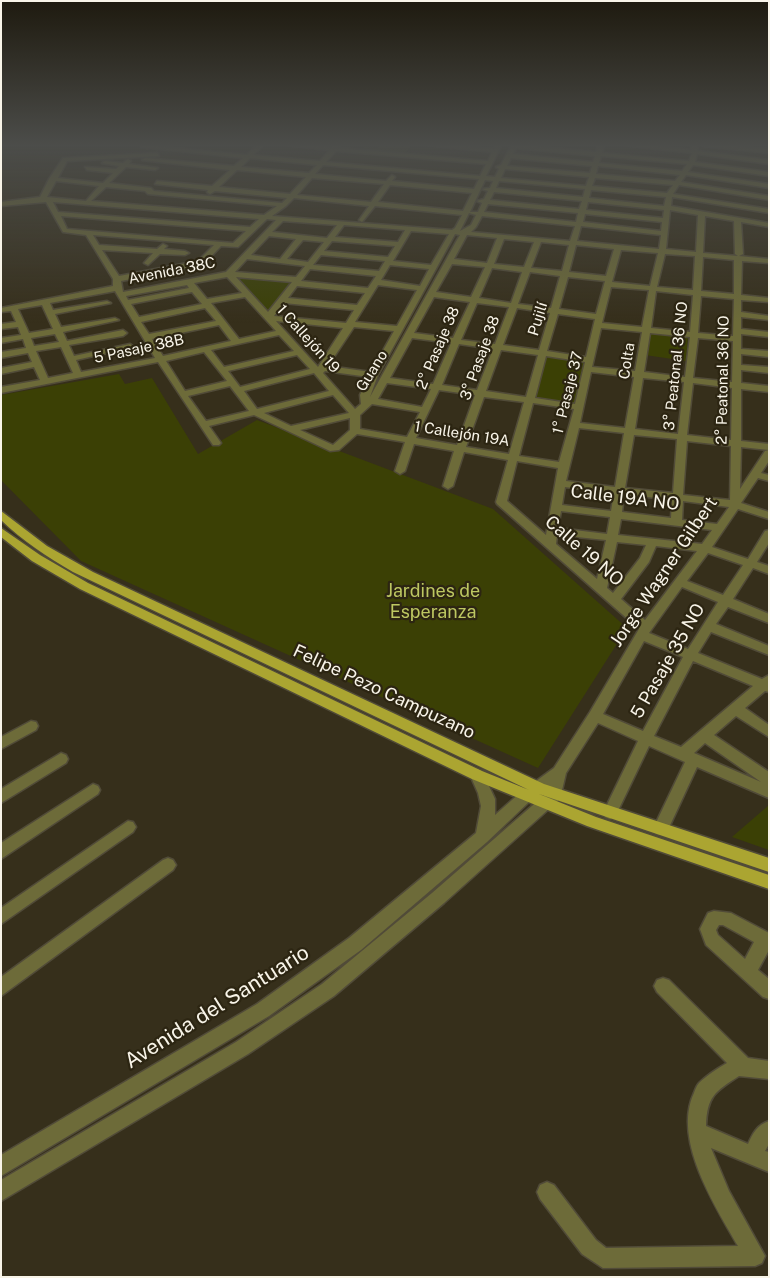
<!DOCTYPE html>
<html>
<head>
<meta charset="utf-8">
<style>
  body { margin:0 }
  #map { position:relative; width:770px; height:1278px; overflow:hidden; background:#362f1b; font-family:"Public Sans",sans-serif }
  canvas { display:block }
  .frame { position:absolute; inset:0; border:2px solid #f8f4e8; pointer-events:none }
</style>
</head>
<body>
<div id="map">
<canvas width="770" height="1278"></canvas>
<div class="frame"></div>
</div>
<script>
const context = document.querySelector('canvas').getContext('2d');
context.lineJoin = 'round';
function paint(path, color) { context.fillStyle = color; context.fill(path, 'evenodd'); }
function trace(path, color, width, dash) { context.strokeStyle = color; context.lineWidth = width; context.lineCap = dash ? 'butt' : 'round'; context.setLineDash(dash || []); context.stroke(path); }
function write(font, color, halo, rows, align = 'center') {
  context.font = font + ' "Public Sans",sans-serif'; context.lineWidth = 4.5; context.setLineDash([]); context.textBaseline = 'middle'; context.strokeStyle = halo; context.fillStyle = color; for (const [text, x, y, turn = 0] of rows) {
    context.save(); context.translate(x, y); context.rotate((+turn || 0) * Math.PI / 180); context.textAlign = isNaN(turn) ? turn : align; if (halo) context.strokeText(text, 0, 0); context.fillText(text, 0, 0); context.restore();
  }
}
const green = new Path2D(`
  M380,144H408L412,145L405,154L361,151L364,147L378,148Z
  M233,275L295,281L268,316Z
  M649,331L688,336L686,361L645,355Z
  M547,355L589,361L579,405L534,399Z
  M119,374L125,384L152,378L198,454L257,420L493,509L627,628L538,768L81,561L1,480V395Z
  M769,805V850L732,837Z`);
const minor = new Path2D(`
  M258,144H265L253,155L320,161L330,150L275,144L333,147L335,144H342L339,148L488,161L492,152L416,144H443L494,149L496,144H502L486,176L495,177L499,169L496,167L501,165L512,144L596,152L598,144H604L602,153L689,161L692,153L614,144H638L692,150L691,144H697L698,151L769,160V164L697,154L695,162L769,172V176L693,165L688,172L769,184V188L686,175L681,182L769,196V200L679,185L673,194L769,209V213L672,197L671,206L769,223V227L741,222L743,254L739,256L769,259V263L742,261L741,295L769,298V302L741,300V312L769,316V320L741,317V329L769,332V337L741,334V349L769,351V357L741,354V365L769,367V373L741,370V383L769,386V392L741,389V441L769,444V450L741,447L740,489L765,451L769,450V461L761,473L769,475V481L758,478L741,503L769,512V519L738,509L712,547L748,559L765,531L769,530V543L757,562L769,566V574L753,568L733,599L769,614V623L728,607L716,624L769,646V655L711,632L698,653L762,679L769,675V692L765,691L745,708L769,725V737L736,716L714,735L769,772V798L697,767L666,834L661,835L656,834L653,829L685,762L649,746L615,817L610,819L605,817L603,813L638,741L598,723L566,773L560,799L444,903L334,996L248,1054L1,1201V1180L236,1042L322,984L432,893L548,792L549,787L531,800L487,842L361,950L269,1016L1,1176V1155L257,1004L349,938L476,833L481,806L478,793L470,775L472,771L477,769L482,771L495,799V815L521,792L554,768L590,712L639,629L497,504L496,502L508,460L464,452L453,486L448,489L443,486L454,451L414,444L405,471L400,474L395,471L405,442L357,434L339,450L330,451L254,415L209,426L221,443L219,445H213L158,362L1,393V387L40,380L34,367L1,374V368L32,362L28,353L1,358V352L26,348L23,339L1,343V338L21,335L18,327L1,329V324L16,322L11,311L1,312V308L113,286V279L86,235L63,232L46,202L1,206V202L40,197L49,179L63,158L157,153L159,156L67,161L58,178L103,183L113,173L87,170L85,167L116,169L119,166L102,163L105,161L123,163L128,159L131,161L129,164L158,168L155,170L126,167L109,183L151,188L154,191L282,203L287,198L215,191L210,194L207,192L208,190L155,184L157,181L212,186L230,170L142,160L145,158L234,166L243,158L141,147L144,145L247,155ZM516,148L595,156L593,162L513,154ZM336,151L486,164L480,176L326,162ZM601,156L687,164L682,171L599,163ZM250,158L317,165L309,173L241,167ZM511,158L592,166L590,173L507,166ZM323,165L479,179L474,189L392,181L395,177L392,175L386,181L315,174ZM598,166L680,175L675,181L596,174ZM505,169L589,177L586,186L501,178ZM237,170L306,177L290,194L219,187ZM312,178L384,184L371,202L297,195ZM595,178L673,185L667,193L592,186ZM485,180L493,181L490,188L482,189L488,191L484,199L477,201L482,203L478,212H470ZM56,181L99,186L86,201L47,197ZM499,181L585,189L583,197L496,188ZM390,185L472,193L463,211L378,202ZM106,187L145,191L148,194L277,206L264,215L91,201ZM591,190L666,197L664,206L589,198ZM494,192L582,201L579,209L490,200ZM294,198L369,206L359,220L362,222L375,206L462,215L455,228L452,230L272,216L286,206ZM53,202L259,219L250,227L58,212ZM588,202L664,210L663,218L586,210ZM488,204L578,213L576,222L484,212ZM670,210L698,215L696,252L666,249ZM469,213L476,215L471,225L460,231ZM585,214L662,222L661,231L583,222ZM61,216L246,231L233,243L67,229ZM482,216L575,226L570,241L471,232L476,227ZM705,216L734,221L735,254L738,256L703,253ZM267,219L276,220L226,272L123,292L121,281L203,265L221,246L238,247ZM283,221L337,225L327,238L272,232ZM344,225L405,230L398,242L335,237ZM581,226L661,235L659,249L577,241ZM411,231L449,234L431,265L393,261ZM455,234L460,235L457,240L370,397L378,375ZM93,235L214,245L198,261L119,276L102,250L153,253L144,263L148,265L160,254L185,255L189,253L185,251L164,249L167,246L163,244L157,249L99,245ZM467,235L497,238L487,263L454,259ZM269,236L296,239L280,259L251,255ZM504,239L534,242L524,267L494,264ZM303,240L324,242L308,262L287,259ZM332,241L395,246L388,257L324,251ZM541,242L569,245L562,271L531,268ZM576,245L614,249L606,276L569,272ZM621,250L658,253L650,286L612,282ZM665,254L695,256L693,290L657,287ZM321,255L385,261L379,271L313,265ZM703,257L734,260V294L701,291ZM247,259L305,266L296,277L235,272ZM452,264L485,267L471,297L436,292ZM390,265L429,269L420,286L381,280ZM492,268L522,272L511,303L479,298ZM310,269L376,276L368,288L301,281ZM530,272L560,276L551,308L518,304ZM227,277L242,293L207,299L194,283ZM236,277L292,282L268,312ZM568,277L605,281L596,314L559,309ZM187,285L189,288L128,300L126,296ZM378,285L417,290L397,326L355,322ZM297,286L365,293L357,305L288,298ZM611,287L649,290L642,327L602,323ZM115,291L155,358L81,372L76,360L134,347L130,344L74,356L69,345L123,336L127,333L123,330L67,341L63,332L119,320L115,318L61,327L55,314L111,303L107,301L53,310L50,303ZM656,291L693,295L690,332L651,328ZM192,292L202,304L139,317L131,304ZM701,296L734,299L733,336L698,333ZM245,297L276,331L239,339L211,303ZM434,297L470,302L453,338L414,333ZM284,303L354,310L346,323L274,316ZM477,303L509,307L495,344L461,340ZM42,305L53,329L29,333L18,309ZM205,308L216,321L149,334L141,322ZM517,308L550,313L539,350L503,345ZM558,314L595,319L586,357L547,351ZM276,321L343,328L318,367ZM219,325L231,341L163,356L152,339ZM354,327L394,331L371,372L328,366ZM601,328L642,332L635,371L592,367ZM650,333L690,337L685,377L644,372ZM55,334L59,342L34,346L31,338ZM279,335L294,351L224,367L211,350ZM412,338L451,343L433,384L390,378ZM698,338L733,341L732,382L693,378ZM459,344L493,349L477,390L442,385ZM61,347L73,373L48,378L36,351ZM501,350L538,355L526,397L486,391ZM204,352L227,381L185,391L166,361ZM297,355L310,369L240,387L228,371ZM546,356L585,362L575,404L535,398ZM325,371L369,377L360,395L361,404L355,409L323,373ZM591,372L634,377L625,428L580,423ZM314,373L329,391L257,409L244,391ZM643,378L684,382L678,434L635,429ZM387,383L431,389L422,407L378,399ZM693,383L732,388L731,440L687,435ZM230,386L249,411L206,421L188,396ZM439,390L475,395L457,445L416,438ZM333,395L349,413L291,426L264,413ZM484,397L524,402L509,454L466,447ZM533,403L574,409L559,462L519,456ZM372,404L420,412L407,437L360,429V415ZM350,418V430L333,445L300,430ZM579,428L624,433L615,487L566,481ZM634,435L677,439L673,493L625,488ZM687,441L731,446L730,500L683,495ZM517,461L558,468L546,535L507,501ZM565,487L614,493L611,511L562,505ZM624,494L672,500L671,518L622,512ZM683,501L729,507L717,524L682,520ZM561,511L610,517L607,534L558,528ZM621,519L712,530L702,544L618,535ZM557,535L606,540L597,579L556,544ZM617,542L646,545L640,558L613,593L607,588ZM656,546L697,551L645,620L621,599L649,562ZM708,553L743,565L723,595L687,581ZM682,587L718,602L688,649L649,633ZM644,641L683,657L643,731L603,714ZM693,661L753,686L681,747L654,736ZM705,743L761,782L694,753Z
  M708,144L769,149V153L703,146Z
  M31,721L36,722L38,726L36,730L1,749V737Z
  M61,753L66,755L68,759L66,763L1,803V789Z
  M93,784L98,786L100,790L98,794L1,859V843Z
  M128,821L133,822L136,827L133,832L1,924V908Z
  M168,858L173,860L176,865L173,870L1,996V977L163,860Z
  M714,911L731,913L769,933V950L758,970L769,979V999L763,997L706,945L700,929L708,913ZM719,925H723L754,942L745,959L718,935L716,930Z
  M663,978L669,980L748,1058L769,1061V1079L739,1076C714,1092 707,1097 706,1126L748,1144C753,1133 757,1125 769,1121V1144L765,1151L769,1152V1172L711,1148L729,1191L765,1256L762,1263L755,1266L603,1268L582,1254L540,1199L537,1192L540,1185L547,1182L554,1185L596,1240L606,1248L738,1246C715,1206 672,1139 694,1093C695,1090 697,1085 699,1083C706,1076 718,1068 727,1063L657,992L654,986L657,980Z`);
const major = new Path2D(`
  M1,511L47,546L93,572L544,784L769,858V872L539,794L596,817L769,875V889L587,826L472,779L80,589L32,561L1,537V528L40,555L88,583L482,771L529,790L73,572C47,557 23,541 1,520Z`);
const farStreetnames = [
  ["Avenida 38C",172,271,-11],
  ["Pujilí",538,319,-73],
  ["1 Callejón 19",308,339,48],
  ["2° Pasaje 38",438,348,-67],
  ["5 Pasaje 38B",139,349,-12],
  ["3° Pasaje 38",480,358,-70],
  ["Colta",627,361,-81],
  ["3° Peatonal 36 NO",676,366,-84],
  ["Guano",372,371,-58],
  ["2° Peatonal 36 NO",723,380,-89],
  ["1° Pasaje 37",568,393,-76],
  ["1 Callejón 19A",462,434,9]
];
const streetNames = [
  ["Calle 19A NO",625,498,7],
  ["Calle 19 NO",584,551,41],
  ["Jorge Wagner Gilbert",664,572,-56],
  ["5 Pasaje 35 NO",668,661,-60],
  ["Felipe Pezo Campuzano",384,692,25]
];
const parkNames = [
  ["Jardines de",433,591],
  ["Esperanza",433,612]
];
const nearStreetnames = [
  ["Avenida del Santuario",217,1007,-32]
];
paint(green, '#3b4005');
trace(minor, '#514b38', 3);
trace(major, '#514b38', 3);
paint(minor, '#6d6b39');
paint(major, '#aba531');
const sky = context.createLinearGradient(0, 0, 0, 323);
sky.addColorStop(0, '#1e1a0f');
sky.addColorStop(0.45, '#4c4d4a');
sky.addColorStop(1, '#4c4d4a00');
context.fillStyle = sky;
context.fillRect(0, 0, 770, 323);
write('15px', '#f8f4e8', '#2c2512', farStreetnames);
write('18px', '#f8f4e8', '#2c2512', streetNames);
write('18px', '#bdc761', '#2c2512', parkNames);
write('21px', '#f8f4e8', '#2c2512', nearStreetnames);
</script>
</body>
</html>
